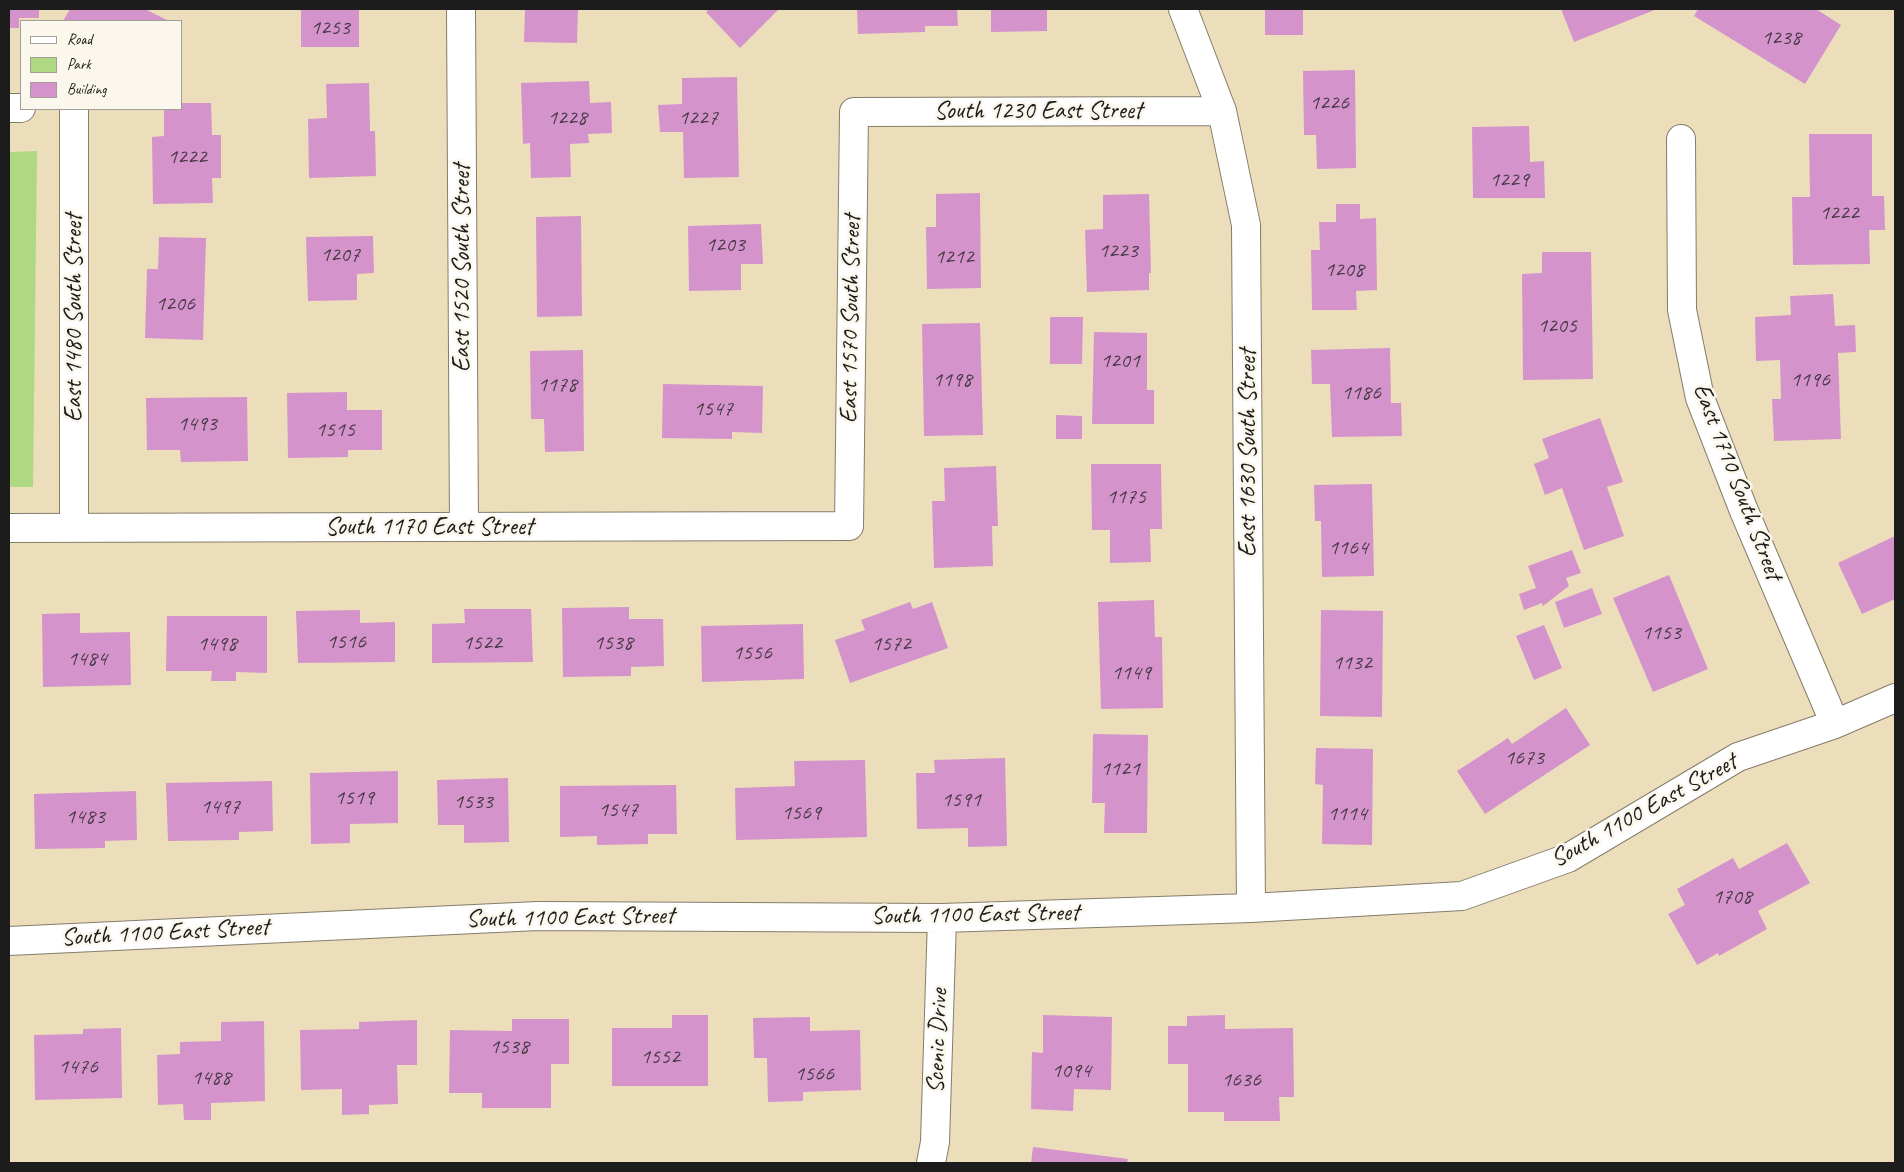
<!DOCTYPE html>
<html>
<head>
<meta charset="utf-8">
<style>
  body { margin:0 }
  #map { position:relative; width:1904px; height:1172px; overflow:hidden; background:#ecdeba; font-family:Caveat,sans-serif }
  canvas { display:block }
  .frame { position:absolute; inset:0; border:10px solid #1c1c1c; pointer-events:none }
  .legend { position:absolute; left:20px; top:20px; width:162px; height:90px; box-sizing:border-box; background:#fbf7ec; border:1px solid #a29f99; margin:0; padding:6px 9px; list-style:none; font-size:15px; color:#1c1c1c }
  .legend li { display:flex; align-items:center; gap:10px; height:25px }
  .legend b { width:25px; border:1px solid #a29f99 }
</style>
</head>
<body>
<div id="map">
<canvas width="1904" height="1172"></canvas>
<div class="frame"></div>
<ul class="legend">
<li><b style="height:6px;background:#fff"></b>Road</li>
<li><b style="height:14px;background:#afd882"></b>Park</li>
<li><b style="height:14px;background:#d494cb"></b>Building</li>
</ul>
</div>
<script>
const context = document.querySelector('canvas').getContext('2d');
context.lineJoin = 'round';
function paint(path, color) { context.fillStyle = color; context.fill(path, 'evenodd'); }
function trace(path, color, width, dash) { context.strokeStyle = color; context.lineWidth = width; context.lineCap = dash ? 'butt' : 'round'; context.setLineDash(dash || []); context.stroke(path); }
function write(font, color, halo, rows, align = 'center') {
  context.font = font + ' Caveat,sans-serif'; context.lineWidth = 5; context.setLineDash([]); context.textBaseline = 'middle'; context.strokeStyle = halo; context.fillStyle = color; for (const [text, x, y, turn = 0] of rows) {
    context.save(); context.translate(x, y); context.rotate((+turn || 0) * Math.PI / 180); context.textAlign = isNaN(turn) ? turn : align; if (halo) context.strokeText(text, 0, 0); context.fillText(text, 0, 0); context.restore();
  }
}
const green = new Path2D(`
  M37,151L33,487H9V152Z`);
const building = new Path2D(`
  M9,9H39V18H19V28H9Z
  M70,9H145L169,21H63Z
  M301,9H359V47H301Z
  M525,9H578L577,43L524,42Z
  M709,9H779L740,48L706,12Z
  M857,9H957L958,26H925V32L858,34Z
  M991,9H1047V31L991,32Z
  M1265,9H1303V35H1265Z
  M1561,9H1657L1574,42Z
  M1698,9H1816L1841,25L1805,84L1694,16Z
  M1355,70L1356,168L1317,169L1316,135H1304L1303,71Z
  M737,77L739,177L684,178L683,132H660L658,105L682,104V78Z
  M589,81L590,103L611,102L612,133L588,134L589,143L570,144L571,177L531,178L530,143L523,144L521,83Z
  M369,83L370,131H375L376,176L309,178L308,119L327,118L326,84Z
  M181,103H211L212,135H221V178H212L213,203L153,204L152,137L164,136V109H181Z
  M1529,126L1530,162L1544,161L1545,198H1473L1472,127Z
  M1809,134H1872V196H1884L1885,230H1869L1870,264L1793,265L1792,197H1810Z
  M980,193L981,288L927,289L926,227H936V194Z
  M1149,194L1151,273H1149V290L1087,292L1085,230L1103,229V195Z
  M1336,204H1360V219L1376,218L1377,290L1356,291L1357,310H1312L1311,250H1320L1319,222H1336Z
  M581,216L582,316L537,317L536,217Z
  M761,224L763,264H741V290L689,291L688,226Z
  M373,236L374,273L357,274V300L308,301L306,237Z
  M159,237L206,238L203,340L145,338L147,269H158Z
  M1542,252H1591L1593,379L1523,380L1522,274L1542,273Z
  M1833,294L1835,326L1855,325L1856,352L1838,353L1841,439L1774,441L1772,399H1781L1780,360L1756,361L1755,317L1791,315L1790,296Z
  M1050,317H1083L1082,364H1050Z
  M980,323L983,435L924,436L922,324Z
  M1094,332L1147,333V390H1154V424H1092Z
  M1390,348L1391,403H1401L1402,436L1332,437L1330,384H1312L1311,350Z
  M583,350L584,451L545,452L544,419H531L530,351Z
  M663,384L763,386L762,433L732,432V439L662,438Z
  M347,392V410H382V450H348V457L288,458L287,393Z
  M247,397L248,461L181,462L180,450H147L146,398Z
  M1056,415L1082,416V439H1056Z
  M1600,418L1623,482L1607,487L1624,536L1584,550L1562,488L1545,495L1534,464L1549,458L1542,439Z
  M1091,464H1161L1162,529H1150L1151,562L1110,563V530H1092Z
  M996,466L998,526H992L993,566L934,568L932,501H945L944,468Z
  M1372,484L1374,576L1322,577L1321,521H1315L1314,485Z
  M1895,536V599L1862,614L1838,563Z
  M1572,550L1581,573L1566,578L1569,586L1543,606L1542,603L1524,610L1519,594L1536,588L1528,566Z
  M1669,575L1708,669L1653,692L1613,598Z
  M1592,588L1602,614L1564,628L1555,602Z
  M1154,600L1155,637H1162L1163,708L1101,709L1098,602Z
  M910,602L913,609L932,602L948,648L850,683L835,640L865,630L861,620Z
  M629,607V619H663L664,666L631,667V676L563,677L562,608Z
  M464,609H531L533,662L432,663V624L465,623Z
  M360,610V623L395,622V662L298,663L296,611Z
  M1321,610L1383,611L1382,717L1320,716Z
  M80,613V633L130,632L131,685L43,687L42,614Z
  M167,616H267V673L236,672V681H211L212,671H166Z
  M803,624L804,679L702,682L701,626Z
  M1544,625L1562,668L1534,680L1516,636Z
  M1566,708L1590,745L1485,814L1457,771L1508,738L1512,744Z
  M1093,734L1148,735L1147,833H1104L1105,803H1092Z
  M1316,748L1373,749L1372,845L1322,844L1323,785L1315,784Z
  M1005,758L1007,846L968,847V828L917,829L916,773H935L934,760Z
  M865,760L867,837L736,840L735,788L795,786L794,761Z
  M398,771V823L350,824V843L311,844L310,773Z
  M508,778L509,842L464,843V825H438L437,780Z
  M272,781L273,831L239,832V840L168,841L166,783Z
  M676,785L677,834H648V844L597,845V836L560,837V786Z
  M136,791L137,840L105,841V848L35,849L34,794Z
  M1787,843L1810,883L1758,911L1767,929L1719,956L1718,953L1697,965L1668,914L1685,905L1677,889L1733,858L1739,869Z
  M672,1015H708V1086H612V1028H672Z
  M1043,1015L1112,1017L1111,1090L1074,1089L1073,1111L1031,1109L1032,1052L1043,1053Z
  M1225,1015V1029L1293,1028L1294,1097H1279L1280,1121H1224V1112H1188V1064H1168V1026H1187V1016Z
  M810,1017V1031L860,1030L861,1090L803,1092V1101L768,1102L767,1058H754L753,1018Z
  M512,1019H569V1064H551V1108H482V1093H449L450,1030L512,1031Z
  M417,1020V1065H397L398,1104L369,1105V1114L342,1115V1089L301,1090L300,1030L359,1029V1022Z
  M264,1021L265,1101L211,1103V1120H184L183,1104L158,1105L157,1055L180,1054V1042L221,1041V1022Z
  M121,1028L122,1098L35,1100L34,1035L83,1034V1029Z
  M1033,1147L1128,1159L1127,1163H1031Z`);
const minor = new Path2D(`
  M461,9L464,527
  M1183,9L1222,111L1246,225L1251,908
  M9,108H21
  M74,109V527
  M1681,139L1682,310L1700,398L1744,511L1835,724
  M9,528L849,526L854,112L1222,111
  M9,941L538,916L942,918L1251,908L1462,896L1568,858L1738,757L1835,724L1895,698
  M931,1163L935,1142L942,918`);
const numberNames = [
  ["1253",330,28],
  ["1238",1781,38],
  ["1226",1329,103],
  ["1228",567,118],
  ["1227",698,118],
  ["1222",187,157],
  ["1229",1509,180],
  ["1222",1839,213],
  ["1203",725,245],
  ["1223",1118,251],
  ["1207",340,255],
  ["1212",954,257],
  ["1208",1344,270],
  ["1206",175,304],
  ["1205",1557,326],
  ["1201",1120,361],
  ["1198",952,380],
  ["1196",1810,380],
  ["1178",557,385],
  ["1186",1361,393],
  ["1547",713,409],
  ["1493",197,424],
  ["1515",335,430],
  ["1175",1126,497],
  ["1164",1348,548],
  ["1153",1661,633],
  ["1516",346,642],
  ["1522",482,643],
  ["1538",613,643],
  ["1498",217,644],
  ["1572",891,644],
  ["1556",752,653],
  ["1484",87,659],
  ["1132",1352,663],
  ["1149",1131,673],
  ["1673",1524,758],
  ["1121",1120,769],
  ["1519",354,798],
  ["1591",961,800],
  ["1533",473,802],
  ["1497",220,807],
  ["1547",618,810],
  ["1569",801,813],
  ["1114",1347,814],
  ["1483",85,817],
  ["1708",1732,897],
  ["1538",509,1047],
  ["1552",660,1057],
  ["1476",78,1067],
  ["1094",1071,1071],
  ["1566",814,1074],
  ["1488",211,1078],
  ["1636",1241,1080]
];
const streetNames = [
  ["South 1230 East Street",1038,111],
  ["East 1520 South Street",462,268,-90],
  ["East 1480 South Street",74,318,-90],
  ["East 1570 South Street",851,319,-89],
  ["East 1630 South Street",1248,453,-90],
  ["East 1710 South Street",1737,482,69],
  ["South 1170 East Street",429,527],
  ["South 1100 East Street",1644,811,-29],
  ["South 1100 East Street",975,915,-1],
  ["South 1100 East Street",570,918,-1],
  ["South 1100 East Street",165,933,-3],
  ["Scenic Drive",938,1041,-88]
];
paint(green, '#afd882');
paint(building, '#d494cb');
trace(minor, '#847d6b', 30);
trace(minor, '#fff', 28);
write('22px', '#4a3a48', null, numberNames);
write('25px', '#1c1c1c', '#fbf7ec', streetNames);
</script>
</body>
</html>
